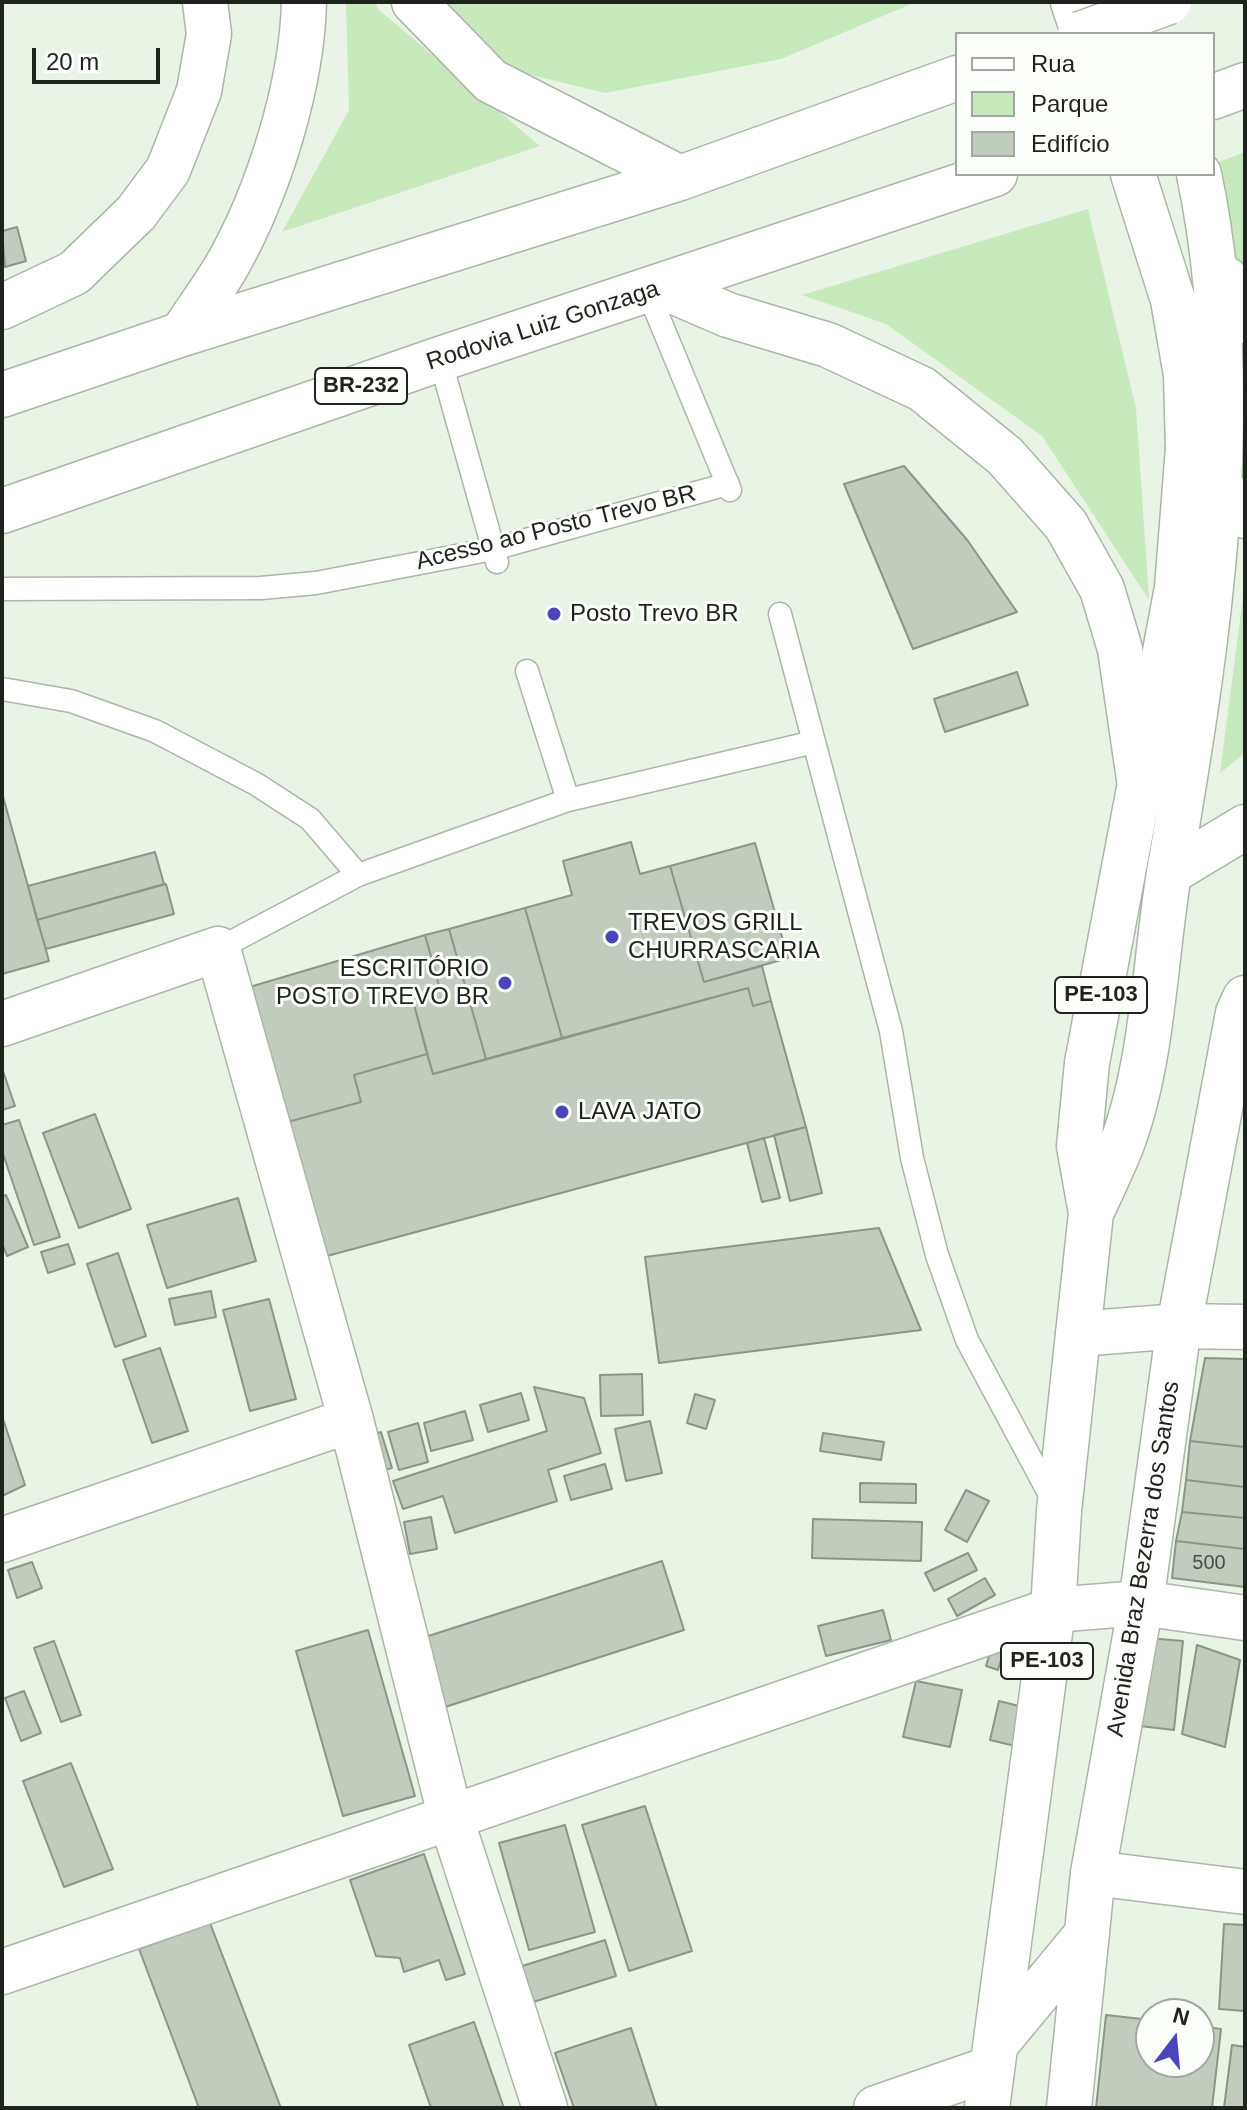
<!DOCTYPE html>
<html>
<head>
<meta charset="utf-8">
<style>
  body { margin:0 }
  #map { position:relative; width:1247px; height:2110px; overflow:hidden; background:#e9f4e6; font-family:Helvetica,sans-serif }
  canvas { display:block }
  .frame { position:absolute; inset:0; border:4px solid #1f231e; pointer-events:none }
  .legend { position:absolute; left:955px; top:32px; width:260px; height:144px; box-sizing:border-box; background:#fcfefb; border:2px solid #a4a6a3; margin:0; padding:10px 14px; list-style:none; font-size:24px; color:#1f231e }
  .legend li { display:flex; align-items:center; gap:16px; height:40px }
  .legend b { width:40px; border:2px solid #a4a6a3 }
  .north { position:absolute; left:1135px; top:1998px; width:80px; height:80px; box-sizing:border-box; background:#fcfefb; border:2px solid #a4a6a3; border-radius:50%; rotate:16deg; font-size:22px; font-weight:700; line-height:32px; text-align:center; color:#1f231e }
  .north::after { content:''; display:block; margin:auto; width:28px; height:36px; background:#4a45bb; clip-path:polygon(50% 0,100% 100%,50% 72%,0 100%) }
  .scale { position:absolute; left:32px; top:48px; width:128px; height:36px; box-sizing:border-box; border:4px solid #1f231e; border-top:0; padding-left:10px; font-size:24px; line-height:28px; white-space:nowrap; color:#1f231e; -webkit-text-stroke:6px #fcfefb; paint-order:stroke }
</style>
</head>
<body>
<div id="map">
<canvas width="1247" height="2110"></canvas>
<div class="frame"></div>
<ul class="legend">
<li><b style="height:10px;background:#fff"></b>Rua</li>
<li><b style="height:22px;background:#c7eabc"></b>Parque</li>
<li><b style="height:22px;background:#c1ccbe"></b>Edifício</li>
</ul>
<div class="north">N</div>
<div class="scale">20 m</div>
</div>
<script>
const context = document.querySelector('canvas').getContext('2d');
context.lineJoin = 'round';
function paint(path, color) { context.fillStyle = color; context.fill(path, 'evenodd'); }
function trace(path, color, width, dash) { context.strokeStyle = color; context.lineWidth = width; context.lineCap = dash ? 'butt' : 'round'; context.setLineDash(dash || []); context.stroke(path); }
function write(font, color, halo, rows, align = 'center') {
  context.font = font + ' Helvetica,sans-serif'; context.lineWidth = 6; context.setLineDash([]); context.textBaseline = 'middle'; context.strokeStyle = halo; context.fillStyle = color; for (const [text, x, y, turn = 0] of rows) {
    context.save(); context.translate(x, y); context.rotate((+turn || 0) * Math.PI / 180); context.textAlign = isNaN(turn) ? turn : align; if (halo) context.strokeText(text, 0, 0); context.fillText(text, 0, 0); context.restore();
  }
}
const green = new Path2D(`
  M346,2H375L379,10L540,146L282,232L349,110Z
  M442,2H916L781,59L605,93L494,66Z
  M1245,152V312L1213,164Z
  M1088,209L1136,408L1149,600L1042,436L886,324L802,295Z
  M1244,589L1245,753L1220,773Z`);
const building = new Path2D(`
  M17,227L26,261L5,267L2,231Z
  M904,466L968,541L1017,612L913,649L844,484Z
  M1017,672L1028,705L945,732L934,699Z
  M2,793L49,961L2,974Z
  M631,842L640,874L670,866L704,982L762,966L771,1001L753,1006L748,988L562,1038L525,908L572,895L563,861Z
  M755,843L788,958L704,982L670,866Z
  M155,852L164,884L37,920L28,886Z
  M166,884L174,914L46,949L37,920Z
  M525,908L562,1038L486,1059L449,929Z
  M449,929L486,1059L433,1074L412,997L440,989L425,935Z
  M425,935L440,989L412,997L427,1054L354,1075L361,1102L284,1123L243,989Z
  M748,988L753,1006L771,1001L806,1127L327,1256L284,1123L361,1102L354,1075L427,1054L433,1074Z
  M2,1068L15,1106L2,1110Z
  M95,1114L131,1209L79,1228L43,1133Z
  M19,1120L60,1237L34,1245L2,1151V1125Z
  M806,1127L822,1193L790,1201L774,1135Z
  M764,1138L780,1198L762,1202L747,1143Z
  M6,1195L28,1247L7,1256L2,1243V1197Z
  M238,1198L256,1261L167,1288L147,1225Z
  M879,1228L921,1330L659,1363L645,1257Z
  M68,1244L75,1264L48,1273L41,1252Z
  M118,1253L146,1336L115,1347L87,1264Z
  M211,1291L216,1317L175,1325L169,1299Z
  M269,1299L296,1399L250,1411L223,1310Z
  M160,1348L188,1431L152,1443L123,1360Z
  M1205,1358L1245,1359V1447L1190,1441Z
  M642,1374L643,1415L601,1416L600,1375Z
  M534,1387L584,1398L601,1453L548,1470L557,1501L455,1533L443,1496L403,1509L393,1481L547,1431Z
  M521,1393L529,1420L488,1432L480,1405Z
  M695,1394L715,1400L706,1429L687,1423Z
  M465,1411L473,1440L431,1451L424,1423Z
  M2,1416L25,1485L2,1496Z
  M650,1421L662,1473L626,1481L615,1429Z
  M418,1423L428,1462L399,1470L388,1432Z
  M381,1432L392,1468L375,1473L364,1437Z
  M823,1433L884,1442L881,1460L820,1451Z
  M1190,1441L1245,1447V1487L1186,1480Z
  M605,1464L612,1489L571,1500L564,1476Z
  M1186,1480L1245,1487V1518L1182,1512Z
  M860,1483L916,1484V1503L860,1502Z
  M966,1490L989,1501L967,1542L945,1530Z
  M1182,1512L1245,1518V1549L1176,1541Z
  M431,1517L437,1549L410,1554L404,1522Z
  M813,1519L922,1522L921,1561L812,1558Z
  M1176,1541L1245,1549V1587L1172,1578Z
  M968,1553L977,1570L934,1591L925,1573Z
  M662,1561L684,1630L442,1708L419,1639Z
  M32,1562L42,1588L17,1598L8,1570Z
  M985,1578L995,1595L957,1616L948,1599Z
  M883,1610L891,1640L826,1656L818,1626Z
  M368,1630L415,1796L343,1816L296,1651Z
  M1148,1638L1183,1641L1174,1730L1140,1726Z
  M54,1641L81,1715L61,1722L34,1648Z
  M1197,1645L1240,1660L1225,1747L1182,1734Z
  M992,1646H1005L998,1670L986,1666Z
  M916,1681L962,1690L950,1747L903,1737Z
  M24,1691L41,1733L21,1741L5,1698Z
  M999,1701L1023,1707L1015,1746L990,1740Z
  M71,1763L113,1869L64,1887L23,1781Z
  M645,1806L692,1951L629,1971L582,1825Z
  M565,1825L595,1932L529,1950L499,1843Z
  M424,1854L465,1974L446,1980L439,1960L404,1972L400,1958L376,1956L350,1880Z
  M210,1923L281,2108H199L139,1949Z
  M1224,1924L1245,1925V2011L1219,2009Z
  M605,1940L616,1976L530,2003L519,1967Z
  M1106,2015L1151,2020V2062H1199V2026L1221,2029L1212,2108H1096Z
  M474,2022L504,2108H431L409,2045Z
  M631,2028L657,2108H574L555,2053Z
  M1232,2045L1245,2047V2108H1224Z`);
const service = new Path2D(`
  M648,292L730,490
  M440,359L497,562
  M2,589L261,588L316,583L493,549L728,484
  M780,614L814,742
  M527,671L568,800
  M2,689L71,701L155,731L256,784L310,819L358,875
  M218,949L358,875L568,800L814,742L891,1031L912,1158L937,1255L967,1340L1055,1504`);
const minor = new Path2D(`
  M2,307L74,273L136,213L168,170L199,91L209,34L205,2
  M2,1024L218,949L351,1420L451,1819L545,2108
  M1078,1334L1179,1326L1245,1327
  M2,1540L351,1420
  M1093,1873L1245,1892
  M2,1972L1053,1610L1141,1603L1245,1618
  M996,2044L1087,1934
  M876,2108L992,2068
  M1069,2108L1093,1873L1141,1603L1179,1326L1238,1013L1245,998`);
const primary = new Path2D(`
  M1073,2L1084,34
  M1091,1213C1102,1189 1114,1165 1123,1141C1153,1059 1155,959 1169,873C1208,645 1247,402 1199,174
  M987,2108L1053,1610L1059,1511L1091,1213L1079,1146L1087,1063L1177,588L1188,448L1186,375L1173,300L1133,174`);
const trunk = new Path2D(`
  M414,2L491,81L680,178
  M1213,97L1245,85
  M1226,279L1245,321
  M663,287L728,315L828,345L922,389L1005,456L1066,525L1102,589L1120,649L1139,779
  M182,334C197,310 215,287 229,262C269,190 302,85 304,2
  M2,395L182,334L680,178L957,78
  M1188,448L1245,516
  M2,511L440,359L995,174
  M1169,873L1245,827`);
const trunkBridge = new Path2D(`
  M1080,34L1169,2`);
const markers = [
  [554,614,8,"#4a45bb"],
  [612,937,8,"#4a45bb"],
  [505,983,8,"#4a45bb"],
  [562,1112,8,"#4a45bb"]
];
const numberNames = [
  ["500",1209,1563]
];
const shields = [
  [361,386,92],
  [1101,995,92],
  [1047,1661,92]
];
const shieldNames = [
  ["BR-232",361,386],
  ["PE-103",1101,995],
  ["PE-103",1047,1661]
];
const streetNames = [
  ["Rodovia Luiz Gonzaga",543,326,-18],
  ["Acesso ao Posto Trevo BR",556,528,-14],
  ["Avenida Braz Bezerra dos Santos",1144,1559,-81]
];
const poiNames = [
  ["Posto Trevo BR",570,614],
  ["TREVOS GRILL",628,923],
  ["CHURRASCARIA",628,951],
  ["ESCRITÓRIO",489,969,"right"],
  ["POSTO TREVO BR",489,997,"right"],
  ["LAVA JATO",578,1112]
];
paint(green, '#c7eabc');
paint(building, '#c1ccbe');
trace(building, '#8b9588', 2);
trace(service, '#abb6a8', 25);
trace(minor, '#abb6a8', 47);
trace(primary, '#abb6a8', 47);
trace(trunk, '#abb6a8', 47);
trace(service, '#fff', 22);
trace(minor, '#fff', 44);
trace(primary, '#fff', 44);
trace(trunk, '#fff', 44);
trace(trunkBridge, '#abb6a8', 47, []);
trace(trunkBridge, '#fff', 44);
for (const [x, y, r, color] of markers) { const dot = new Path2D(); dot.arc(x, y, r, 0, 2 * Math.PI); context.fillStyle = color; context.fill(dot); trace(dot, '#fcfefb', 3); }
write('20px', '#484d46', null, numberNames);
for (const [x, y, w] of shields) { const box = new Path2D(); box.roundRect(x - w / 2, y - 18, w, 36, 6); context.fillStyle = '#fcfefb'; context.fill(box); trace(box, '#1f231e', 2); }
write('bold 22px', '#1f231e', null, shieldNames);
write('24px', '#1f231e', '#fcfefb', streetNames);
write('24px', '#1f231e', '#fcfefb', poiNames, 'left');
</script>
</body>
</html>
